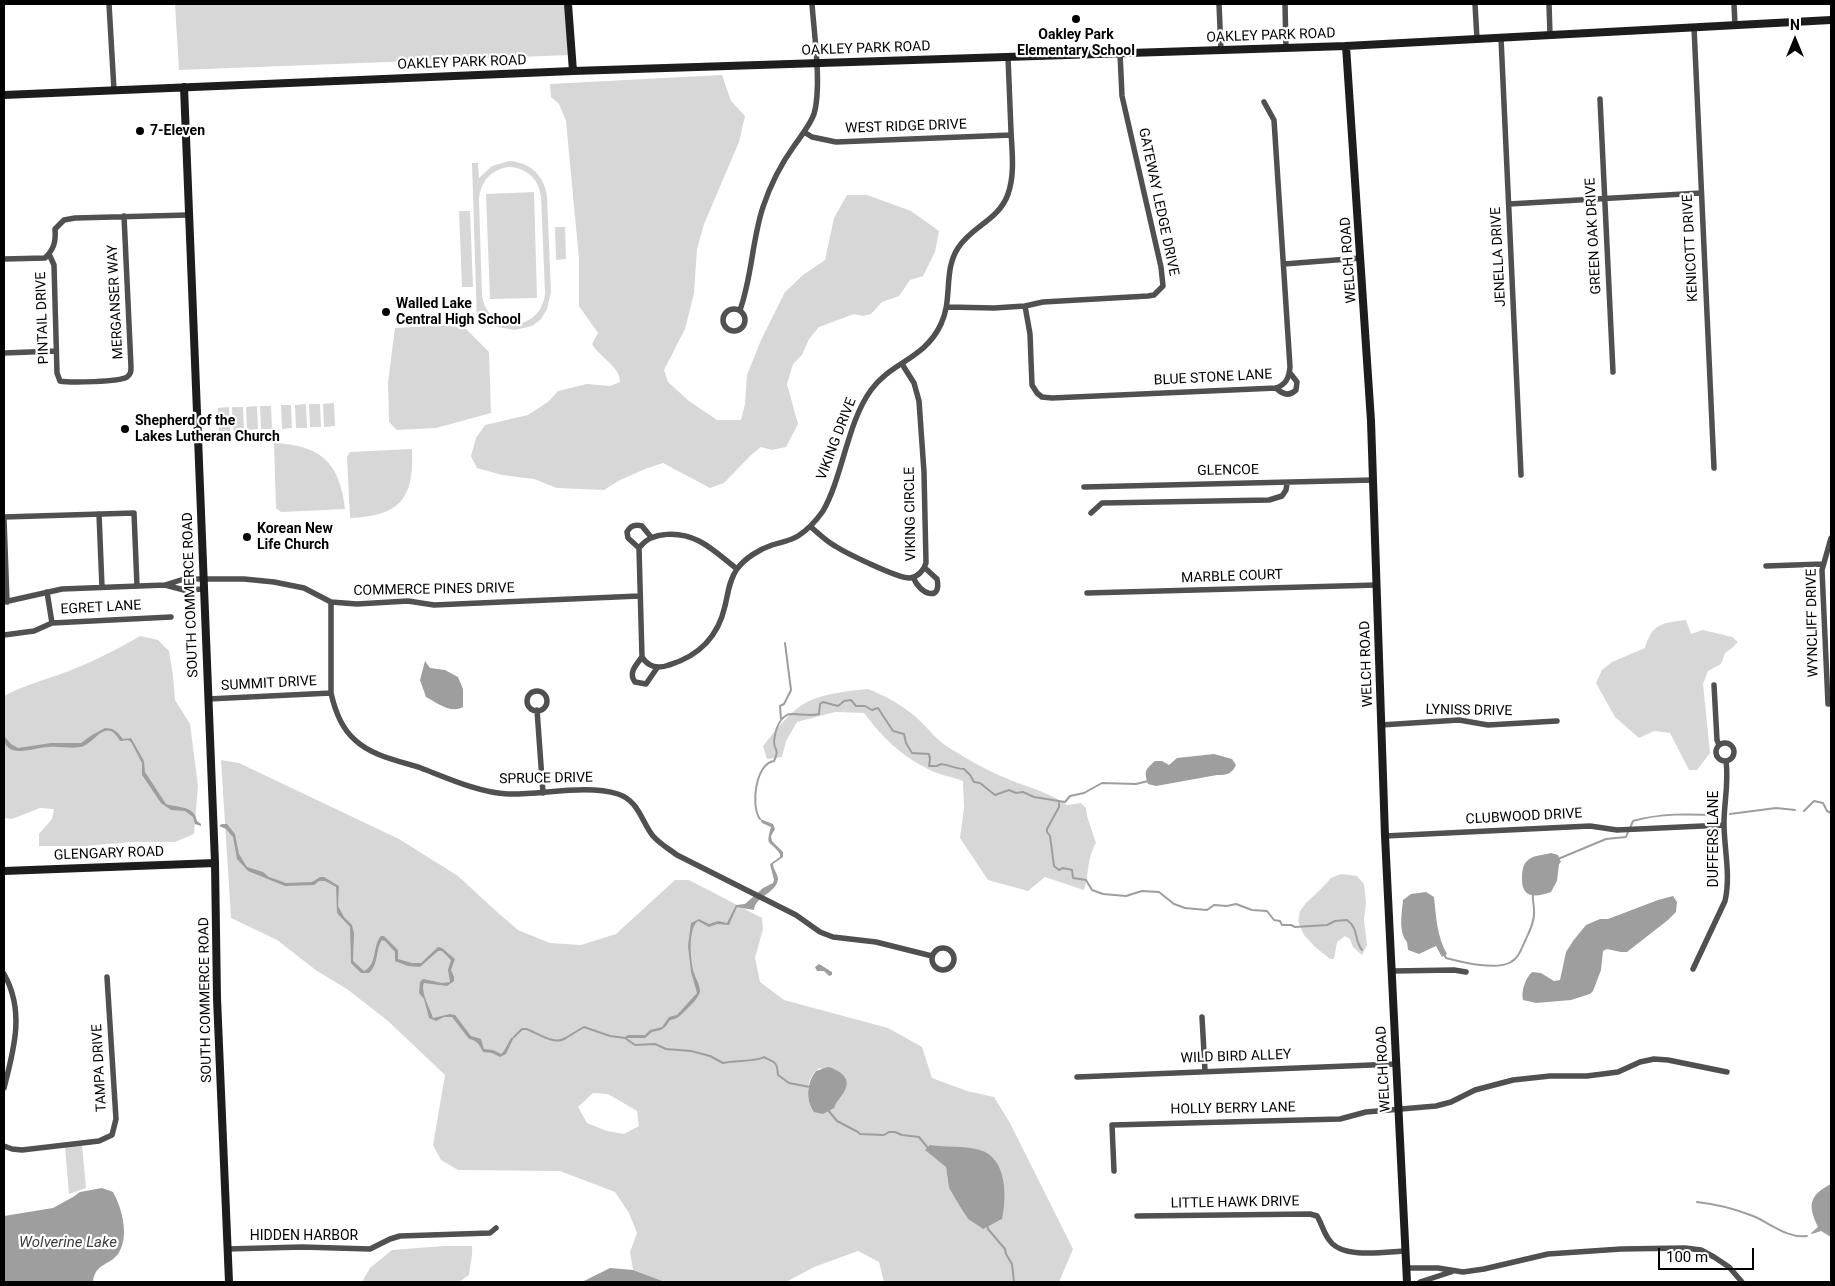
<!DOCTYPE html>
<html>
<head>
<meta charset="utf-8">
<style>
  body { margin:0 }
  #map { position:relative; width:1835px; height:1286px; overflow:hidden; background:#fff; font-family:Roboto,sans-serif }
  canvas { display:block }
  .frame { position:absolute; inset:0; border:5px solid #000; pointer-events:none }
  .north { position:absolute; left:1770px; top:15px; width:50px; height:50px; -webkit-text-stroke:4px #fff; paint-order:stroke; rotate:0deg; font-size:14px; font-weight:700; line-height:20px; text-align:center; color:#000 }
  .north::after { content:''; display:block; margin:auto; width:18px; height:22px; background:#000; clip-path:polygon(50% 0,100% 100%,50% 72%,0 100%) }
  .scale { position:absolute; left:1658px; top:1248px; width:96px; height:22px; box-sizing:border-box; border:2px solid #000; border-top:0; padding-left:6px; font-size:15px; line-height:18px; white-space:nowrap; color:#000; -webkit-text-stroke:4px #fff; paint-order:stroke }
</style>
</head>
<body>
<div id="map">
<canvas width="1835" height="1286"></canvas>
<div class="frame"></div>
<div class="north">N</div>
<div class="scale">100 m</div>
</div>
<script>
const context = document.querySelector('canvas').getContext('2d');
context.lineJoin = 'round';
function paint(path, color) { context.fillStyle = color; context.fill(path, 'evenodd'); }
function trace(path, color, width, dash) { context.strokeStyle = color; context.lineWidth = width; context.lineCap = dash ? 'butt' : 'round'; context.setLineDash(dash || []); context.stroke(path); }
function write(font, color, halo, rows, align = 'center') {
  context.font = font + ' Roboto,sans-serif'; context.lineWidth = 4.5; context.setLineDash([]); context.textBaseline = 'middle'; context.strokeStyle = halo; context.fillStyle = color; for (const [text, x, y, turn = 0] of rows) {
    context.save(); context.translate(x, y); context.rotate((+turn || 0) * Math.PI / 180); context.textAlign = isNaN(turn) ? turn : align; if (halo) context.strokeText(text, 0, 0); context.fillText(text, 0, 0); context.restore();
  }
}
const green = new Path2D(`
  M175,4H567L571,55L179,70Z
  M722,75L731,101L745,116L739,142L704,224L697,249L694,293L685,329L664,370L668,382L689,401L717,420H741L745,404L747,375L761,340L785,292L803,275L825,260L834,218L847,195H867L911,211L939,231L935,252L923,276L910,280L899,296L882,302L871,314L863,316L854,314L819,327L809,339L802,355L793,364L787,384L798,424L786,447L772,450L761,447L751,455L724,483L710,488L663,463L645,469L620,480L604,490L557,488L534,479L502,475L477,468L471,456L476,438L485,425L528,415L548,402L558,391L587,384L610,386L620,382C620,366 600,358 592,344L598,333L579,306V259L566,121L559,104L551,97L550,84Z
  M509,161C530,162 545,176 547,197L551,292L547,309L541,319L532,326L515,330L498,327L484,316L483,324H477L472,163H478L479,178L492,166ZM509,167C527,168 539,179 541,197L545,292C543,333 487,335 482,295L479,200C480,182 491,169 509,167Z
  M534,192L537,298L490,299L486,194Z
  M459,211H470L473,287H462Z
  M555,227H565L566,259L556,260Z
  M447,325L466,329L489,352L491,413L436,428L397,430L389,422L388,382L395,328Z
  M334,403L335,426L324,427L323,404Z
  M306,404L307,428H296L295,405Z
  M309,404H320L321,427H310Z
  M281,405H291L292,428L282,429Z
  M257,406L258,429L247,430L246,407Z
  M260,406H271L272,429H261Z
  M229,407L230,431H219L218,408Z
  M232,407H243L244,430H233Z
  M274,443C320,445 340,462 345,509L281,512L276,508Z
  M412,449C414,498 401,516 350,518L347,457L350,452Z
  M1686,620L1691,634L1703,630L1732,637L1738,642L1732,648L1725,653L1721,664L1708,671L1703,684L1710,753L1697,770H1689L1670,733L1654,731L1639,738L1615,717L1596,683L1602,670L1612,662L1645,648C1652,623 1663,623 1686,620Z
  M140,636L158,640L169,651L173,676L175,700L190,724L198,786L194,834L175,842H132L85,846H39V834L52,819L54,809L40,808L12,819L4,818V696C24,685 45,680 66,672C92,662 116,650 140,636Z
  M868,689C886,696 902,705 917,718C928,728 938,742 951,749C969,760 988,771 1008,779C1029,788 1049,792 1067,805L1081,803L1086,808L1087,816L1096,843C1087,857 1089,875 1084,890L1045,877L1028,891L988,880L960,838L964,808L963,781C952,777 940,775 930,770C902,757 882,737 864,713L835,712L797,722L786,741L782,757L767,759L763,746C775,731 790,711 807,702C824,693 850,691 868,689Z
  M221,760L239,763L399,839L458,876L496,911L518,930L550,943L581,945L616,934L675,880H689L762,918L763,929L755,958L760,982L784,1000L888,1028L922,1047L932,1078L967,1091L994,1097L1010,1123L1073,1249L1059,1282H884L879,1262L858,1251L814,1267L786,1282H665L633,1270L630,1252L637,1233L629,1213L615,1192L560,1171L458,1170L441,1160L433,1145L445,1075L388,1021L347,989L317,971L277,940L231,918ZM820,1068L846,1083C846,1100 826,1105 813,1111C805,1099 806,1075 820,1068ZM593,1093L608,1094L637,1111L639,1126L624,1134L607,1131L587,1123L578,1107ZM931,1145C948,1150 964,1145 983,1151L1001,1220L981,1228L968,1219L959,1205L949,1188L946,1167L939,1160Z
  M1341,874L1357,876L1364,884L1366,903L1364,920L1367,945L1362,955L1353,947L1350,939L1345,936L1337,942L1334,959H1330L1315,947L1304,935L1298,921L1300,911L1306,903L1321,889L1331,878Z
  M82,1145L86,1188L69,1194L65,1147Z
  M444,1246H472C473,1256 470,1265 469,1275L459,1282H362L370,1268L392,1250Z`);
const water = new Path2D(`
  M425,661L430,668L445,670L458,677L463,689V707C451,714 437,703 426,697L420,680Z
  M105,728C115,728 117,732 123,739L131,738L144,761L145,772L166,804C178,808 194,805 197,821L201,824V826L195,824L193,817L185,811L171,810L161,803L142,775V763L131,742L128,740L120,741C105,715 95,745 80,747C70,749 59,746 49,747C35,747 4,761 4,736L11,744L18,748L51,743H81L92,735Z
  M1214,754L1232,759L1236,765C1232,774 1227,775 1217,775L1156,786L1148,784C1144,771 1145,770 1155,761H1162L1169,765L1177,758Z
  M760,819L773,824L775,829L771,836L772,841L783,852V857L773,864C773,869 778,874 778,879C777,893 755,896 754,910L737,907L729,925L717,924L709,927L698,921C688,928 690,961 694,973C696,979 700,985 700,991C699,998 690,1006 686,1010C681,1015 678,1019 670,1020L666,1026L661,1030L652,1032L645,1038H624L628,1035H645L650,1030L662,1027L669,1017L677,1015L697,993L691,972L688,946L691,923L699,919L709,924L718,921L727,923L736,905L745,904L763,888L773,883L774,880L770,864L780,857V854C770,839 765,848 771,827L762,823Z
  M222,824H227L235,834L239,854L247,867L263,872L269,877L286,883L312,882L320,877H324L339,886L338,906L344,917L352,925L354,933L353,961L364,971C378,964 372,946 381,936H384L398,950V959L412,963H421L438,947L442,948L455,959L451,970L454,977V981L447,986L424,983C420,991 430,1008 433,1018L450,1014L455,1015L471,1036L481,1039L484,1049L493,1050L501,1054L504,1051L511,1038L514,1037L506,1054L500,1057L492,1053L483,1052C479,1044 478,1041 469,1039L452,1017H444L436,1021L429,1018L424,999L419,993L420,982L423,979L442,983L450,982L448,970L451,960L442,951H438L420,967L408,966L395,961V952L385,941L382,940C375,951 379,964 369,973H361L351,963L350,927L337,913L336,887L325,881H319L314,885L285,886L248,871L237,859L233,837L226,829L219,826Z
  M1551,853L1558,855L1561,862L1559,864L1557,881L1551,892C1534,898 1521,898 1522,877C1522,872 1523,865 1526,862C1531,855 1544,855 1551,853Z
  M1426,892L1434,897C1436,916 1437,937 1447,954L1442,957L1436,946L1419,954L1408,950L1407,942C1398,932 1402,912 1403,900L1411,894Z
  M1673,896L1677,902L1676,912L1668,920L1627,952H1621L1607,949L1603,951L1601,970L1593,991L1590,994L1571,1000L1536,1003L1523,1000C1521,991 1525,979 1532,972L1541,973L1554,981L1560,980L1566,952L1573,941L1586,925L1600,919H1608L1658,900Z
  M819,964L832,972V975L829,976L824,971H817L815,967Z
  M828,1067C839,1070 853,1078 844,1092C840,1099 837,1100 834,1108L823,1114L814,1112C805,1100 807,1082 816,1071Z
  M930,1145C946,1148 963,1145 980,1150C1007,1158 1007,1197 1002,1219L983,1229L968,1219L959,1205L949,1188L946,1167L925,1150Z
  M1831,1184V1237L1821,1231L1812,1234L1811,1233L1818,1227C1808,1206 1808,1196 1831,1184Z
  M102,1188L113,1192C122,1208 130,1237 118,1254C109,1266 95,1263 93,1282H4V1216L53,1208L73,1197L80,1192Z
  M610,1268L633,1270L665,1282H582Z`);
const stream = new Path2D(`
  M781,719L780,706L784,704L791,690L785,643
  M1059,803V807L1047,829V832L1050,836L1054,866L1059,870L1063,868L1072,870L1073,878L1086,880L1092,890L1103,894L1126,896L1142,891L1159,892L1174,904L1185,908L1207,910L1214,905L1227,906L1236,904L1252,910L1267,911L1274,920L1280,921L1282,925H1291L1295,927L1327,925L1335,921L1347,920C1359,928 1354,941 1362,950
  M1804,811L1814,801L1823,803L1827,811L1831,813
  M1730,814L1776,808L1795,810
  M760,819C750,806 756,763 774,761C780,749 774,750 774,742C775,731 778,720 787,715C791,712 809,717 819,714L820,704L823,702L838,706L844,701L851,700L856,706H865L872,710L878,708L893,731L904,734L906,743L912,753L929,754L930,759L929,766H937L941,764C950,765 956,769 964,769L970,775L974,782L980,783L995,795L1009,790L1016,793L1023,792L1034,797L1065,802L1070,796L1084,793L1102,783L1136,784L1148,781
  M1630,828L1633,821C1660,813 1690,814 1718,815
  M1558,859L1606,839L1626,837L1628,832
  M1444,954L1446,958C1462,962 1496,971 1511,962C1519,958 1522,947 1526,939C1530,930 1535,920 1534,910C1534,904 1532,900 1533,894
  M514,1037L522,1029H526C536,1032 553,1045 564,1039C571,1035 577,1031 584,1027L610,1036L625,1038L635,1045L655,1044L666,1049L691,1051L710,1056L723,1063C734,1060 757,1062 764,1057C775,1063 777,1061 778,1075L789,1083L810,1087
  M828,1110L837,1121L858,1132L860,1134L884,1135L889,1132H895L902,1135L919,1137L928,1148
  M1697,1202C1717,1204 1735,1209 1753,1216C1770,1223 1788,1239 1807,1236
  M987,1225L988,1229L1005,1249L1006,1254L1012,1264L1014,1282`);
const street = new Path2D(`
  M109,4L114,90
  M1219,4L1221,50
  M1285,4L1286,48
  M1475,4L1477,39
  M1549,4L1550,35
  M1734,4L1735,25
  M1694,27L1714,468
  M1501,38L1521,475
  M1600,99L1613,372
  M804,132L812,137L836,142L1011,135
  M1509,204L1701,193
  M49,254L54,265L57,373L60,381C69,383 120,382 127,377C131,374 131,371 131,367L124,216
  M4,259L45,258C54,249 56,242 55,229L64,220L75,218L188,215
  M1284,264L1361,258
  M1025,306L1030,334L1032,385L1037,393L1042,397L1052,398L1276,388C1287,384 1289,377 1290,367L1274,120L1264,102
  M947,307L994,308L1025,306L1043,302L1148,296L1154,295L1163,286L1161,267L1122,96L1120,53
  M723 320a11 11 0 1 1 22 0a11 11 0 1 1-22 0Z
  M740,310C752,277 752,240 763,207C770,186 781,164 794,146C801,136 810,125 814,114C822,87 814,33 812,4
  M4,353L56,351
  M1276,388C1282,394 1289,397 1296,390L1297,382L1290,373
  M1084,487L1373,480
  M1091,513L1102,503L1269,500L1282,496L1286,490L1287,483
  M99,514L102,587
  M4,517L134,513L137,586
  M4,519L7,602
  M811,527C818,533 826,541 835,546C846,553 899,579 910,578C918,577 924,570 926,563L924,472L919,401L914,383L902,364
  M1831,538L1822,570L1828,704H1831
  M639,548L628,538L627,532C630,526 635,524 642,526L651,537
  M1766,566L1823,564
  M737,569C725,560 713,548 699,541C681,532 652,530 639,548L642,657C648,667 658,669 669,665C699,656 718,637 725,606C728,594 729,580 737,569C745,558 760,549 772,545C781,542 790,541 798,536C809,529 816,521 823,511C843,476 847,423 871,390C891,362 925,359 941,324C953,299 943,271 958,248C972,226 999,220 1008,194C1015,174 1012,152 1011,131C1010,106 1009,82 1008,57
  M913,577C920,595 942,602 937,579L925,568
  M165,585L184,590L204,589
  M47,592L52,623
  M1087,593L1377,585
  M4,602L62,589L165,585L184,579H244L274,582L304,588L331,602L357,604L408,601L434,605L639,596
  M331,602V693C335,711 341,728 355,740C372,756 399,761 421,768C447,778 480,793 508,794C542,795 586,784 618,794C639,801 641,821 653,836C660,844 669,849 677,855L796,915L820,932L833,937L876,942L932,956
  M4,635L34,631L52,623L171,617
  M642,657C636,665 628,673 635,682L646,684L657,668
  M1714,685L1717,740L1719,745
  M527 701a10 10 0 1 1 20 0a10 10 0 1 1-20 0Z
  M208,699L331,693
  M537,710L543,793
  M1381,725L1459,720L1488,725L1557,721
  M1716 752a9 9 0 1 1 18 0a9 9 0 1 1-18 0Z
  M1385,836L1590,826L1617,830L1724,825
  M932 959a11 11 0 1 1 22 0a11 11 0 1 1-22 0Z
  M1693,969L1725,901C1731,875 1724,849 1724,823C1724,803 1729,782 1726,761
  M1392,971L1454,970L1466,972
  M4,974C25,1011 14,1049 4,1088
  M1202,1017L1205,1071
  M1077,1077L1396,1064
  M4,1146L12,1149L22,1150L99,1141L112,1135L116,1119L107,977
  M1114,1171L1112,1125L1340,1119L1366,1112L1436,1106L1451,1102L1475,1090L1513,1080L1550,1076H1587L1618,1072L1640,1062L1654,1059L1668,1060L1727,1072
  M1137,1216L1310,1214L1317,1216C1322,1224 1324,1234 1330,1241C1343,1259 1385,1252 1405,1251
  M227,1249L302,1247L370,1249L390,1239L400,1236L490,1233L496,1228
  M1406,1268H1438L1463,1272L1484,1269L1548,1254L1621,1249L1685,1248L1701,1250L1714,1257L1729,1267L1742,1282
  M1420,1282L1451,1272`);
const secondary = new Path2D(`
  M568,4L573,71
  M1346,46L1371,421L1385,836L1407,1282
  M184,87L215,863L217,998L229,1282
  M4,95L573,71L1346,46L1831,20
  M4,871L215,863`);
const markers = [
  [1076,19,5,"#000"],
  [140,131,5,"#000"],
  [386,312,5,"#000"],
  [125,429,5,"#000"],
  [247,537,5,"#000"]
];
const poiNames = [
  ["Oakley Park",1076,35,"center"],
  ["Elementary School",1076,51,"center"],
  ["7-Eleven",150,131],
  ["Walled Lake",396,304],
  ["Central High School",396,320],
  ["Shepherd of the",135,421],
  ["Lakes Lutheran Church",135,437],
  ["Korean New",257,529],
  ["Life Church",257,545]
];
const streetNames = [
  ["OAKLEY PARK ROAD",1271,36,-2],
  ["OAKLEY PARK ROAD",866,49,-2],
  ["OAKLEY PARK ROAD",462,63,-2],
  ["WEST RIDGE DRIVE",906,127,-2],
  ["GATEWAY LEDGE DRIVE",1158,202,78],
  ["GREEN OAK DRIVE",1594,236,-93],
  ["KENICOTT DRIVE",1691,248,-93],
  ["JENELLA DRIVE",1499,257,-93],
  ["WELCH ROAD",1349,260,-94],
  ["MERGANSER WAY",116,302,-93],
  ["PINTAIL DRIVE",43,318,-92],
  ["BLUE STONE LANE",1213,378,-3],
  ["VIKING DRIVE",837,439,-69],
  ["GLENCOE",1228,471,-1],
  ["VIKING CIRCLE",911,514,-91],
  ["MARBLE COURT",1232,577,-2],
  ["COMMERCE PINES DRIVE",434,590,-1],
  ["SOUTH COMMERCE ROAD",191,595,-92],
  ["EGRET LANE",101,608,-3],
  ["WYNCLIFF DRIVE",1813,623,-91],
  ["WELCH ROAD",1367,664,-92],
  ["SUMMIT DRIVE",269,684,-3],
  ["LYNISS DRIVE",1469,711,1],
  ["SPRUCE DRIVE",546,779,-1],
  ["CLUBWOOD DRIVE",1524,817,-3],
  ["DUFFERS LANE",1714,839,-90],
  ["GLENGARY ROAD",109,854,-2],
  ["SOUTH COMMERCE ROAD",206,1000,-91],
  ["WILD BIRD ALLEY",1236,1057,-2],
  ["TAMPA DRIVE",100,1068,-93],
  ["WELCH ROAD",1384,1069,-93],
  ["HOLLY BERRY LANE",1233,1109,-1],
  ["LITTLE HAWK DRIVE",1235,1203,-1],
  ["HIDDEN HARBOR",304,1236]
];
const waterNames = [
  ["Wolverine Lake",68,1243]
];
paint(green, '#d7d7d7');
paint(water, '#9e9e9e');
trace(stream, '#9e9e9e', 2);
trace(street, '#505050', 5.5);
trace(secondary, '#1d1d1d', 8);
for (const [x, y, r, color] of markers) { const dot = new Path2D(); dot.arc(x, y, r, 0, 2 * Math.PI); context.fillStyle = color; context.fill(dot); trace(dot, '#fff', 2); }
write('bold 14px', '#000', '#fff', poiNames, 'left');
write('14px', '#000', '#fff', streetNames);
write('italic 15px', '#3f3f3f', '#fff', waterNames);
</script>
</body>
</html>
